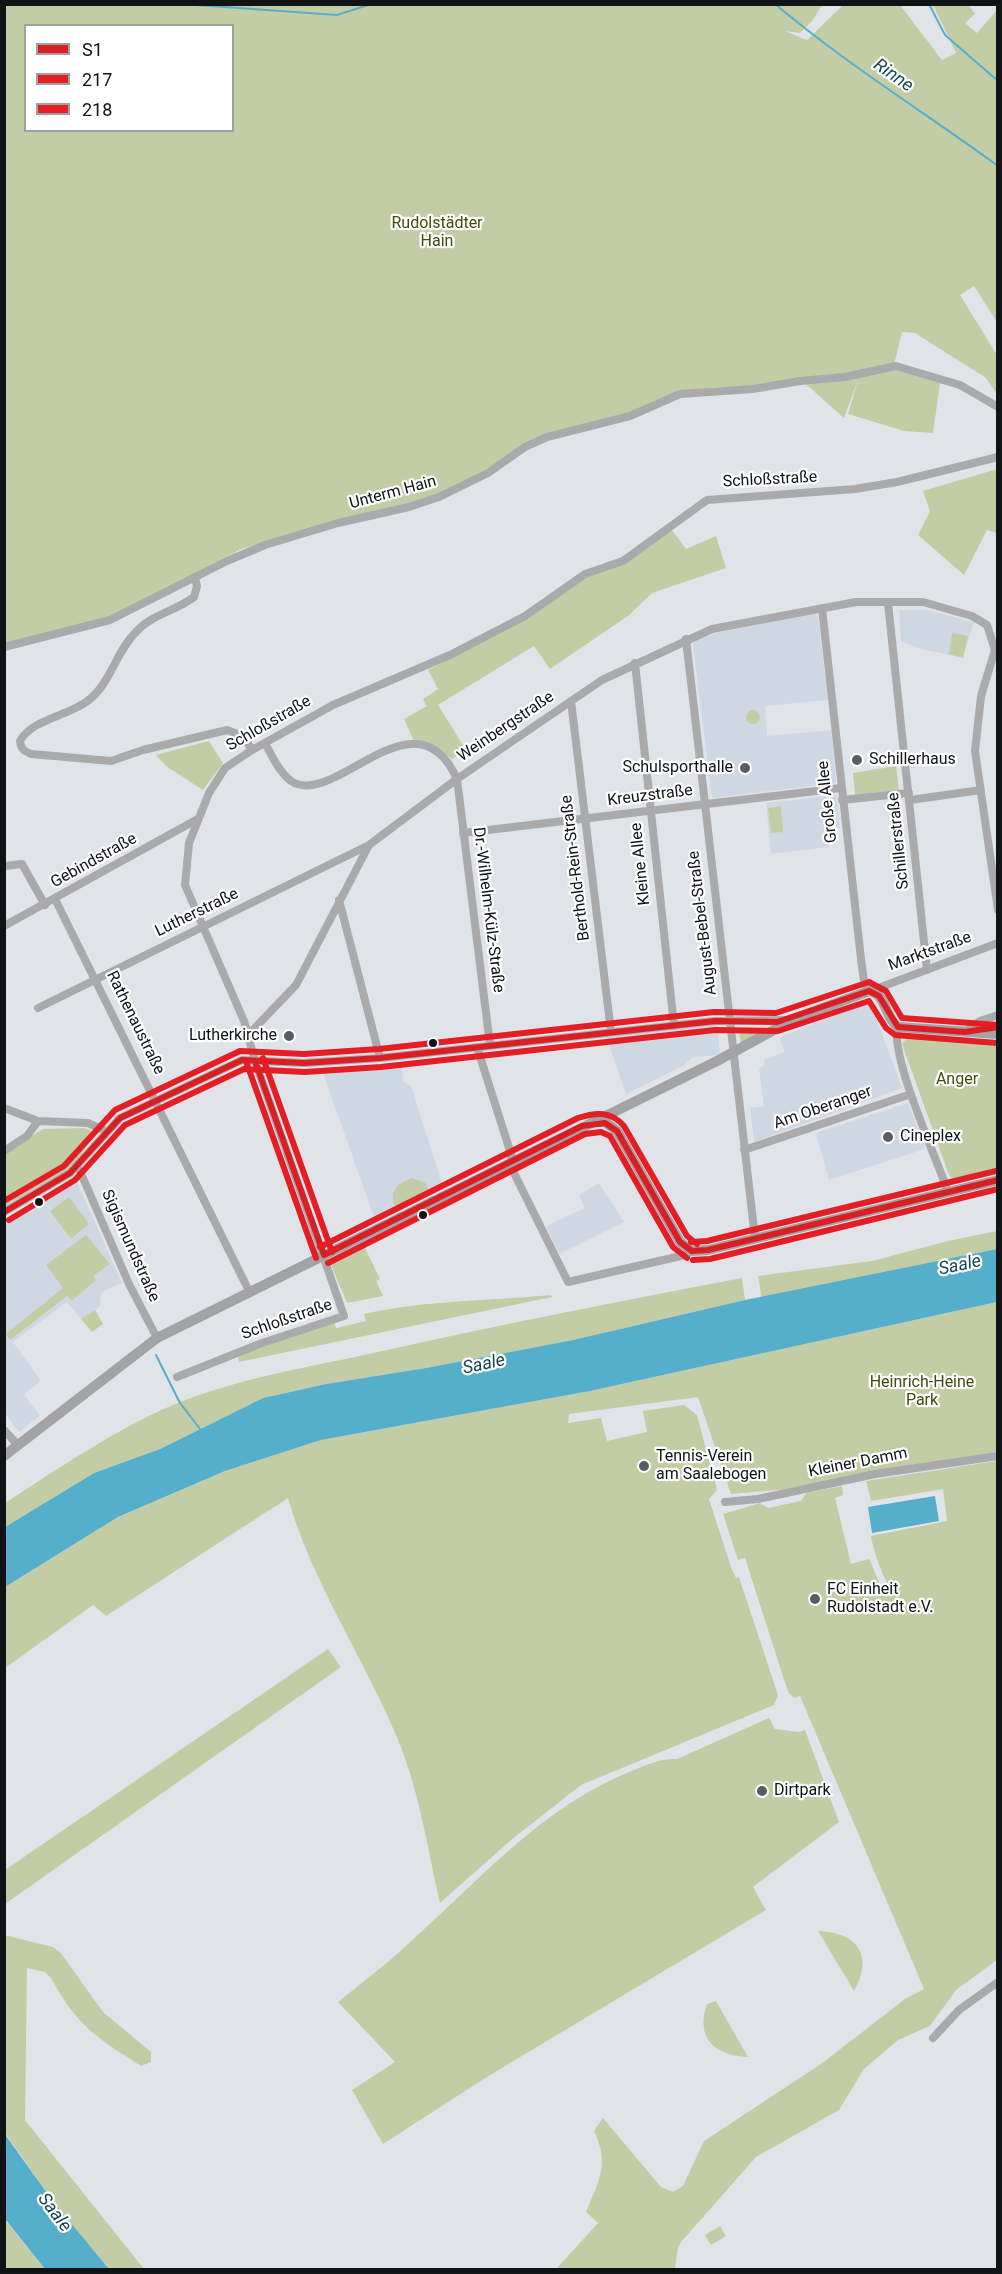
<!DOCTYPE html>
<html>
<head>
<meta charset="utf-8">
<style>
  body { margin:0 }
  #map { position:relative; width:1002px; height:2274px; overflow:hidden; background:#e0e4e9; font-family:Roboto,sans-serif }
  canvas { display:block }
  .frame { position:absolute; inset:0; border:6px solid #101216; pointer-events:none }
  .legend { position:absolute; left:24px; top:24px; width:210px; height:108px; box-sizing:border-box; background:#fff; border:2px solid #9fa0a2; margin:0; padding:8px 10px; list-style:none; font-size:18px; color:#101216 }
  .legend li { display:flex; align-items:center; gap:12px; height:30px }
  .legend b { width:30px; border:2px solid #9fa0a2 }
</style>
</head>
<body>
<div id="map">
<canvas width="1002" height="2274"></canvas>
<div class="frame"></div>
<ul class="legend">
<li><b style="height:8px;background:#da1f24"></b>S1</li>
<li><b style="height:8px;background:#e31e24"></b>217</li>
<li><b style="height:8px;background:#e31e24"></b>218</li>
</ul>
</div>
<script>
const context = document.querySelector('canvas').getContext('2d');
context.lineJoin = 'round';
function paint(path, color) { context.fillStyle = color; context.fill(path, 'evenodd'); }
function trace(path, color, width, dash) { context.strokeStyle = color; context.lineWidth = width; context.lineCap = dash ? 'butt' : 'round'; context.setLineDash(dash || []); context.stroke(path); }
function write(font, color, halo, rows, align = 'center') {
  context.font = font + ' Roboto,sans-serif'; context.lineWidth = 4.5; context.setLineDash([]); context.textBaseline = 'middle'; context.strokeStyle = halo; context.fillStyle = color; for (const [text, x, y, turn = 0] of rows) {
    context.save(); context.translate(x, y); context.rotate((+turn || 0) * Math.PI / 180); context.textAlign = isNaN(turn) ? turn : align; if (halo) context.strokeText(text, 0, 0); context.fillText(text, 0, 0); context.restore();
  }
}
const built = new Path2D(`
  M899,610H927L974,622L963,658L917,648L901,641Z
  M814,614L818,616L828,700L765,706L767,736L832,730L836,783L712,798L693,645L695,641L716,633Z
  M836,795L840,828L827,830L829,847L771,854L766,803Z
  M857,1002L878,1012L879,1016L876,1017L902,1088L754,1142L750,1108L764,1106L759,1069L765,1064L764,1059L785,1052L780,1040L782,1036L854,1008L853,1003Z
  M717,1025L720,1055L693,1057L686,1064L626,1094L606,1037Z
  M401,1064L403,1081L411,1086L443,1186L375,1220L323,1073Z
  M908,1103L925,1149L829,1180L816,1133Z
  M77,1182L122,1283L105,1290L101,1295L100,1307L81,1319L67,1302L13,1342L41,1381L24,1394L40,1416L19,1432L5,1413V1222Z
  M599,1183L624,1222L559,1254L546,1226L585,1208L579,1195Z`);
const green = new Path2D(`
  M5,5H822L812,21L800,33L785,31L807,40L843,5H900L942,60L956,53L933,5H969L975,14L965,23L977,33L997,10V322L974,286L960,295L997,355V394L986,378L915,333L902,332L893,369L940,383L933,433L904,431L848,414L858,380L844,418L800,379L753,388L718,387L678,391L641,409L566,429L455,487L414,503L241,549L128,609L99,620L5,644ZM26,26H232V130H26Z
  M997,469V533L987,530L964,575L918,535L930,511L923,491Z
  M671,529L686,549L716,536L726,568L652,593L628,616L550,669L534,646L438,705L466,750L452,759L429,742L413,739L404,719L427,706L423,699L438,689L428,670L526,618L586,577Z
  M952,633L968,636L963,658L949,654Z
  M746 717a7 7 0 1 1 14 0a7 7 0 1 1-14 0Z
  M209,741L223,763L203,790L166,766L156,755Z
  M896,766L899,790L855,795L853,773Z
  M781,806L783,832L771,833L768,808Z
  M747,1029H762L763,1031L741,1043L739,1032Z
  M907,1038L997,1040V1173L957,1183L949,1175L902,1044Z
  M84,1128L90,1130L93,1136L72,1168L5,1206L4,1153L43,1129Z
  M412,1178L426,1183L429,1193L399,1208L394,1204C390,1189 399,1183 412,1178Z
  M69,1197L89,1224L71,1239L50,1211Z
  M997,1231V1249L762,1299L758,1276L872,1261L948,1241Z
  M86,1235L110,1264L93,1276L96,1280L72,1301L67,1296L10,1340L6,1334L63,1288L46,1265Z
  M363,1244L380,1279L376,1281L383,1296L347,1303L331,1265L332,1260Z
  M742,1278L745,1300L573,1340L426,1368L326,1384L263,1398L160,1449L94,1473L5,1527V1503C58,1469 114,1430 173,1405C238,1378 310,1367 378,1352C499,1325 620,1301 742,1278Z
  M551,1295L552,1297L239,1362L238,1357L256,1347L334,1321L336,1328L366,1321L364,1314C426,1300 489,1301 551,1295Z
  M997,1302V1452L788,1489L731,1494L698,1397L569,1414L568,1423L601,1418L607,1441L647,1432L643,1411L684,1405L697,1415L717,1490L709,1499L732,1570L736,1578L739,1577L778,1695L774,1705L581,1785L511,1840L440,1903C427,1846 419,1789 396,1735C362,1655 312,1582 288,1498L106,1616L93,1605L5,1668V1587L118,1517L225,1471L321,1440L590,1391Z
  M95,1310L103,1324L92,1332L81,1319Z
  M997,1461V1960L956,1990L930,2026L898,2040L864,2069L839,2110L756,2157L682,2241L678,2247L675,2269H556L598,2223L586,2212C599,2180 610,2165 594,2131L603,2118L661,2187L673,2192L683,2186L704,2141L821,2064L905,1999L924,1989L800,1696L794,1698L788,1692L745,1558L738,1560L723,1514L760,1503L768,1508L801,1501L806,1493L842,1486L843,1495L835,1498L851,1564L869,1559L883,1591L889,1585C882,1576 873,1549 871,1536L947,1521L943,1489L871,1501L866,1481Z
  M328,1649L341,1667L5,1904V1870Z
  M769,1718L775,1729L799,1732L805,1730L839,1822L753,1887L766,1910L490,2075L383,2144L352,2090L395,2062L338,2002C361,1983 386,1965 408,1944C479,1881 543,1805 634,1770C649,1764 661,1758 677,1759Z
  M818,1931C858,1932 874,1956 854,1991Z
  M4,1935L53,1947L60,1952L103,2012L151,2052V2062L141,2066C96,2037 77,2026 51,1978L45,1972L27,1968L25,2120L144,2269H109L52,2200L5,2133Z
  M716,2001L748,2057C715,2056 695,2038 707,2004Z
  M4,2219L45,2269H5Z
  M720,2226L726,2236L711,2245L705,2235Z`);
const water = new Path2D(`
  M997,1249V1302L590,1391L321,1440L225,1471L118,1517L5,1587V1527L94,1473L160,1449L263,1398L326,1384L426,1368L573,1340L745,1300Z
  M935,1496L939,1521L872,1533L868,1507Z
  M4,2133L52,2200L109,2269H45L5,2219Z`);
const stream = new Path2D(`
  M182,4L337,15L371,4
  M775,4C845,63 924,112 998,166
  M929,4L945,35L998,81
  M156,1355L180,1403L200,1429`);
const minor = new Path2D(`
  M195,578L197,586L194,597C176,611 152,614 136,632C115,652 111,685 86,702C67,716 31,720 20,741C21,749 24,751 31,754L111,761L143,750L227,730L243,736L252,750
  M888,603L927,970
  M822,608L861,959L864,981L869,991
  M686,639C709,839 731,1039 755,1238
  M4,647L110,620L227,561L265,545L338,523L409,507L439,497L488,473L525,447L547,437L630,416L680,394L753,389L800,381L845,377L896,366L960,385L998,407
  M635,663L674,1026
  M571,701L611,1032
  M265,743C272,756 279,772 291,781C334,810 415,686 457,779L490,1045
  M842,800L909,793
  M910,800L981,790
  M463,833L841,788
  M4,866L22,864L45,905
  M55,899L249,1291
  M339,900L380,1058
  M4,926L196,820
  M875,992L881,987L998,943
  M38,1008L369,845
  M898,1027C889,1054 937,1159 948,1192
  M965,1032L980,1021L998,1015
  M249,1034L296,985L369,845L457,779L602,680L712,629L856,602H923L972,616L987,625L995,650L981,696L975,751L998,910
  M477,1047L511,1154L512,1169L568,1282L685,1255L692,1251
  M4,1108L38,1121L88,1123L106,1131
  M744,1150L911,1094
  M4,1151L27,1136L38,1121
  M76,1167L80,1171L129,1284L157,1338
  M4,1212L70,1173L120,1118L242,1060L304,1063L380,1058L715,1021L787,1020
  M177,1377L262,1343L344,1316L255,1061L244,1021L185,885L189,843L209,793L225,768L252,750L333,705L450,655L525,616L585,574L623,561L707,500L855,489L897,482L998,457
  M4,1430L18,1445
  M725,1502L758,1499L875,1474L998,1456
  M933,2038L959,2010L998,1982`);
const major = new Path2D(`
  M594,1122H605L617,1131L680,1242L692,1251L708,1250L998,1180
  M4,1456L157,1338L717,1061L796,1018L869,991C887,994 884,1017 898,1027L998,1034`);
const bus1 = new Path2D(`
  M255,1061L324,1255
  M4,1212L70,1173L120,1118L242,1060L304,1063L380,1058L715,1021L777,1022L869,991L879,996L898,1027L965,1032L998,1027
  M692,1251L708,1250L998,1180
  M324,1255L582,1126L605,1123L617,1131L680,1242L692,1251`);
const bus2 = new Path2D(`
  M247,1064L316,1258
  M9,1220L75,1180L125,1125L244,1069L305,1072L381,1067L715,1030L778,1031L869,1001L886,1028L895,1035L997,1043
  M693,1260L710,1259L998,1189
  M328,1263L585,1134L601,1132L610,1136L673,1247L687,1258`);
const bus3 = new Path2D(`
  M263,1058L332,1252
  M4,1201L64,1166L115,1110L240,1051L304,1054L379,1049L714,1012L776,1013L869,982L886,991L902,1018L998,1025
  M691,1242L707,1241L996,1171
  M320,1247L578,1118C596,1112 611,1111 624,1126L687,1236L697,1244`);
const markers = [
  [857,760,6,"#595c60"],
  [745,768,6,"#595c60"],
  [289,1036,6,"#595c60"],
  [433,1043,5,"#101216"],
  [888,1137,6,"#595c60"],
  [39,1202,5,"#101216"],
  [423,1215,5,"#101216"],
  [644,1466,6,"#595c60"],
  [815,1599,6,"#595c60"],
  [762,1791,6,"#595c60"]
];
const parkNames = [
  ["Rudolstädter",437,224],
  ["Hain",437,242],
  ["Anger",957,1080],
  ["Heinrich-Heine",922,1383],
  ["Park",922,1401]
];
const streetNames = [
  ["Schloßstraße",770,480,-3],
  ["Unterm Hain",393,493,-15],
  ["Schloßstraße",269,724,-30],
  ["Weinbergstraße",506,727,-34],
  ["Kreuzstraße",650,796,-7],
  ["Große Allee",828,802,-96],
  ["Schillerstraße",899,841,-96],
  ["Gebindstraße",94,861,-29],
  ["Kleine Allee",641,864,-96],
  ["Berthold-Rein-Straße",576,868,-97],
  ["Dr.-Wilhelm-Külz-Straße",488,910,83],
  ["Lutherstraße",197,913,-26],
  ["August-Bebel-Straße",703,923,-97],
  ["Marktstraße",930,952,-20],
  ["Rathenaustraße",135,1023,64],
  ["Am Oberanger",823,1108,-19],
  ["Sigismundstraße",130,1246,66],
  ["Schloßstraße",287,1320,-19],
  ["Kleiner Damm",858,1463,-11]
];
const poiNames = [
  ["Schillerhaus",869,760],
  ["Schulsporthalle",733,768,"right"],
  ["Lutherkirche",277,1036,"right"],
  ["Cineplex",900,1137],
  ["Tennis-Verein",656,1457],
  ["am Saalebogen",656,1475],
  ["FC Einheit",827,1590],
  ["Rudolstadt e.V.",827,1608],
  ["Dirtpark",774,1791]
];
const waterNames = [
  ["Rinne",893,76,35],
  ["Saale",960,1266,-12],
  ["Saale",484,1365,-12],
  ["Saale",54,2213,53]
];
paint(built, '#cfd8e2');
paint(green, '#c2cda5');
paint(water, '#56afca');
trace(stream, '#56afca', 2);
trace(minor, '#aaa9ab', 8);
trace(major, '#a3a3a5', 10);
trace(bus1, '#da1f24', 6);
trace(bus2, '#e31e24', 6);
trace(bus3, '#e31e24', 6);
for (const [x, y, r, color] of markers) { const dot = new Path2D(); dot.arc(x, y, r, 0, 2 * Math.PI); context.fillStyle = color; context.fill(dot); trace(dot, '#fff', 2); }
write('16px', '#414c0a', '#fff', parkNames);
write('16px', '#101216', '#fff', streetNames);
write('16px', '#101216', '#fff', poiNames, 'left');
write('italic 18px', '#174657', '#fff', waterNames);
</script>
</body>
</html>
